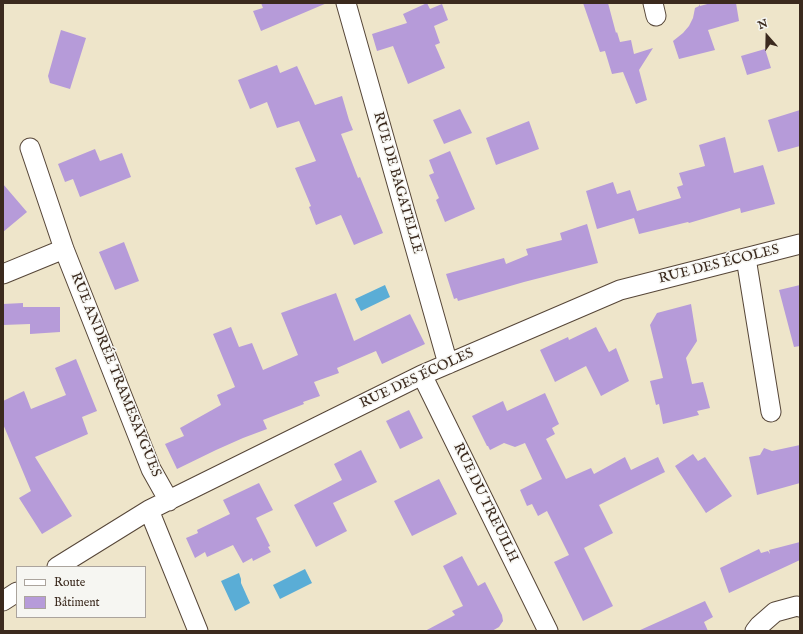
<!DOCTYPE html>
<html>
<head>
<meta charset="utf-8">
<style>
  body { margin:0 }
  #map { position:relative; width:803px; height:634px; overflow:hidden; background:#eee5ca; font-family:"IM FELL English",serif }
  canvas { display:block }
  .frame { position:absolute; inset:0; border:4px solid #3b2a1e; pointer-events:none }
  .legend { position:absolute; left:16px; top:566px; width:130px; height:52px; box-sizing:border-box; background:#f6f6f2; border:1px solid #aba49d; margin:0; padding:5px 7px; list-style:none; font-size:12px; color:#3b2a1e }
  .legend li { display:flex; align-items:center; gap:8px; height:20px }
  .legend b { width:20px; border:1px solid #aba49d }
  .north { position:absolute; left:747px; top:16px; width:40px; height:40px; -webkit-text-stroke:3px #f6f6f2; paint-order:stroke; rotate:340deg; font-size:11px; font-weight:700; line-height:16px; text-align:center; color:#3b2a1e }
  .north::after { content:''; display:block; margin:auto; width:14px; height:18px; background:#3b2a1e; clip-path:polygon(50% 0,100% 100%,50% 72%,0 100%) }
</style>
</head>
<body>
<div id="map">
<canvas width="803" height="634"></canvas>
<div class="frame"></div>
<ul class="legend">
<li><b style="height:5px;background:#fff"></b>Route</li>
<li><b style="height:11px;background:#b69bd9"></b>Bâtiment</li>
</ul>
<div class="north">N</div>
</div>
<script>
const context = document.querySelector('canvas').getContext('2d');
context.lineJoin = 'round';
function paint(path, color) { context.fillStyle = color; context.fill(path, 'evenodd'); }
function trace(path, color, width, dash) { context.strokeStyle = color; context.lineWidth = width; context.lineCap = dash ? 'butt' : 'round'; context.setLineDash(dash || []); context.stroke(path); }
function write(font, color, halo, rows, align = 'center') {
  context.font = font + ' "IM FELL English",serif'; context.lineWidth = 3; context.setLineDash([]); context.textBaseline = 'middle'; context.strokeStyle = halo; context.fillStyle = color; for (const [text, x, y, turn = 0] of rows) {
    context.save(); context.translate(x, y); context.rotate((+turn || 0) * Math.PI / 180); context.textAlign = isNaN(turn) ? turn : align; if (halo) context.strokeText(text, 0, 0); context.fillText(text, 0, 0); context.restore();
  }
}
const water = new Path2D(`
  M385,285L390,297L361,311L355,299Z
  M305,569L312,583L280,599L273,585Z
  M239,573L241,579V583L250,603L235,611L221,581Z`);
const building = new Path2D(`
  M261,3H327L261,31L253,11L263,8Z
  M427,3L430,9L442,4L448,20L434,26L440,43L435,45L445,68L408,84L393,46L377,51L372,34L407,23L403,14Z
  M583,3H608L616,33L617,32L620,42L631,40L634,54L653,48L639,70L647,100L636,104L623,72L612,74L605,51L600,52Z
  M711,3H736L739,21L708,30L715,50L679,59L673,41L683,33L689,26L693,18L695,8L699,6L700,4V6Z
  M61,30L86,38L70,89L50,83L48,76Z
  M765,49L771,68L747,75L741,56Z
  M277,65L280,73L297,66L315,105L342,96L349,120L353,130L341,134L358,178L360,177L383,233L354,245L341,215L316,225L309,207L311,206L295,168L316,161L299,121L277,128L267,102L250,109L238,80Z
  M460,109L472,133L444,144L433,120Z
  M800,110V146L778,152L768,120Z
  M529,121L539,149L496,165L486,138Z
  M725,137L734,173L763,165L775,204L741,213L740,208L689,223L688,222L639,234L634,218L597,229L586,191L613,182L617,194L630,190L637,211L681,198L677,187L683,185L679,173L705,166L699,145Z
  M95,149L100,161L122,153L131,177L80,197L73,179L65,182L58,164Z
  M450,151L475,209L445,222L436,200L439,198L429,175L434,173L429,160Z
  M3,184L27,212L3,232Z
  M587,224L598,263L524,282L458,301L457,298L454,299L446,274L504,258L506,264L528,255L526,249L562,240L560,233Z
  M124,242L139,281L115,290L99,252Z
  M800,285V346L794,347L779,290Z
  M336,293L354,341L410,314L425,344L382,364L376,351L337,368L339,373L314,382L320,396L303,402L304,404L263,420L267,429L243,438L216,450L177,469L165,444L184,436L180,428L221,405L217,395L235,387L213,334L231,327L239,347L252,343L263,370L298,355L281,313Z
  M23,303V307H60V332L30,334V324L3,325V304Z
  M691,304L697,341L686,358L692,384L703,382L710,408L697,411L699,415L663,424L659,404L656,405L650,381L663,378L650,325L657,313Z
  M596,327L609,352L616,348L629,381L601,396L586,366L555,382L540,350L568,337L569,340Z
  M76,359L97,411L82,417L88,434L35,457L72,516L42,534L19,498L31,491L3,424V401L24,391L31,409L66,395L55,368Z
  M545,393L559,424L552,428L555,434L546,439L566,479L591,468L594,474L625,457L631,470L658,457L665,472L599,505L613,533L584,548L613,606L583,621L554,562L569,555L547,511L538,516L532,504L527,506L520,490L542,479L525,443L515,447L504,443L490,450L488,446H487L472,416L503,401L507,411Z
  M409,410L423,438L400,449L386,421Z
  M800,445V483L757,495L749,457L760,455L764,448L772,451Z
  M361,450L377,482L333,503L347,531L316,547L294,505L342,480L334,464Z
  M693,454L698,461L705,457L732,496L706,513L675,466Z
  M439,479L457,514L412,536L394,501Z
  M259,483L273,510L256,518L270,546L268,547L271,552L253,561L252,558L243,563L233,545L207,557L205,552L195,558L186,538L198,533L197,530L230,514L223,500Z
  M800,542V560L729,593L720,568L759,549L761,553L768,551L770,554L769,550Z
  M462,556L478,586L485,582L502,615L503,621L499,627L492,631H425L455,615L452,611L463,606L443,566Z
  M705,601L713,617L704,622L708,631H638Z`);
const minor = new Path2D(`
  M346,3L448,364
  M653,3L656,16
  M30,148L64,249L151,469L169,501
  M746,258L771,412
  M3,274L64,249
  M422,375L548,631
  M149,510L198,631
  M57,567L149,510L422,375L620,290L800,244
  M3,601L17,592
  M755,631L759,626L775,612L797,606L800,607`);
const streetNames = [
  ["RUE DE BAGATELLE",397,183,74],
  ["RUE DES ÉCOLES",719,265,-14],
  ["RUE ANDRÉE TRAMESAYGUES",115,375,68],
  ["RUE DES ÉCOLES",417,379,-25],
  ["RUE DU TREUILH",485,503,64]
];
paint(water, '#5aadd6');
paint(building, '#b69bd9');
trace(minor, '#564638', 21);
trace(minor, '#fff', 19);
write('14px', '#3b2a1e', '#f6f6f2', streetNames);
</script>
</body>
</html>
